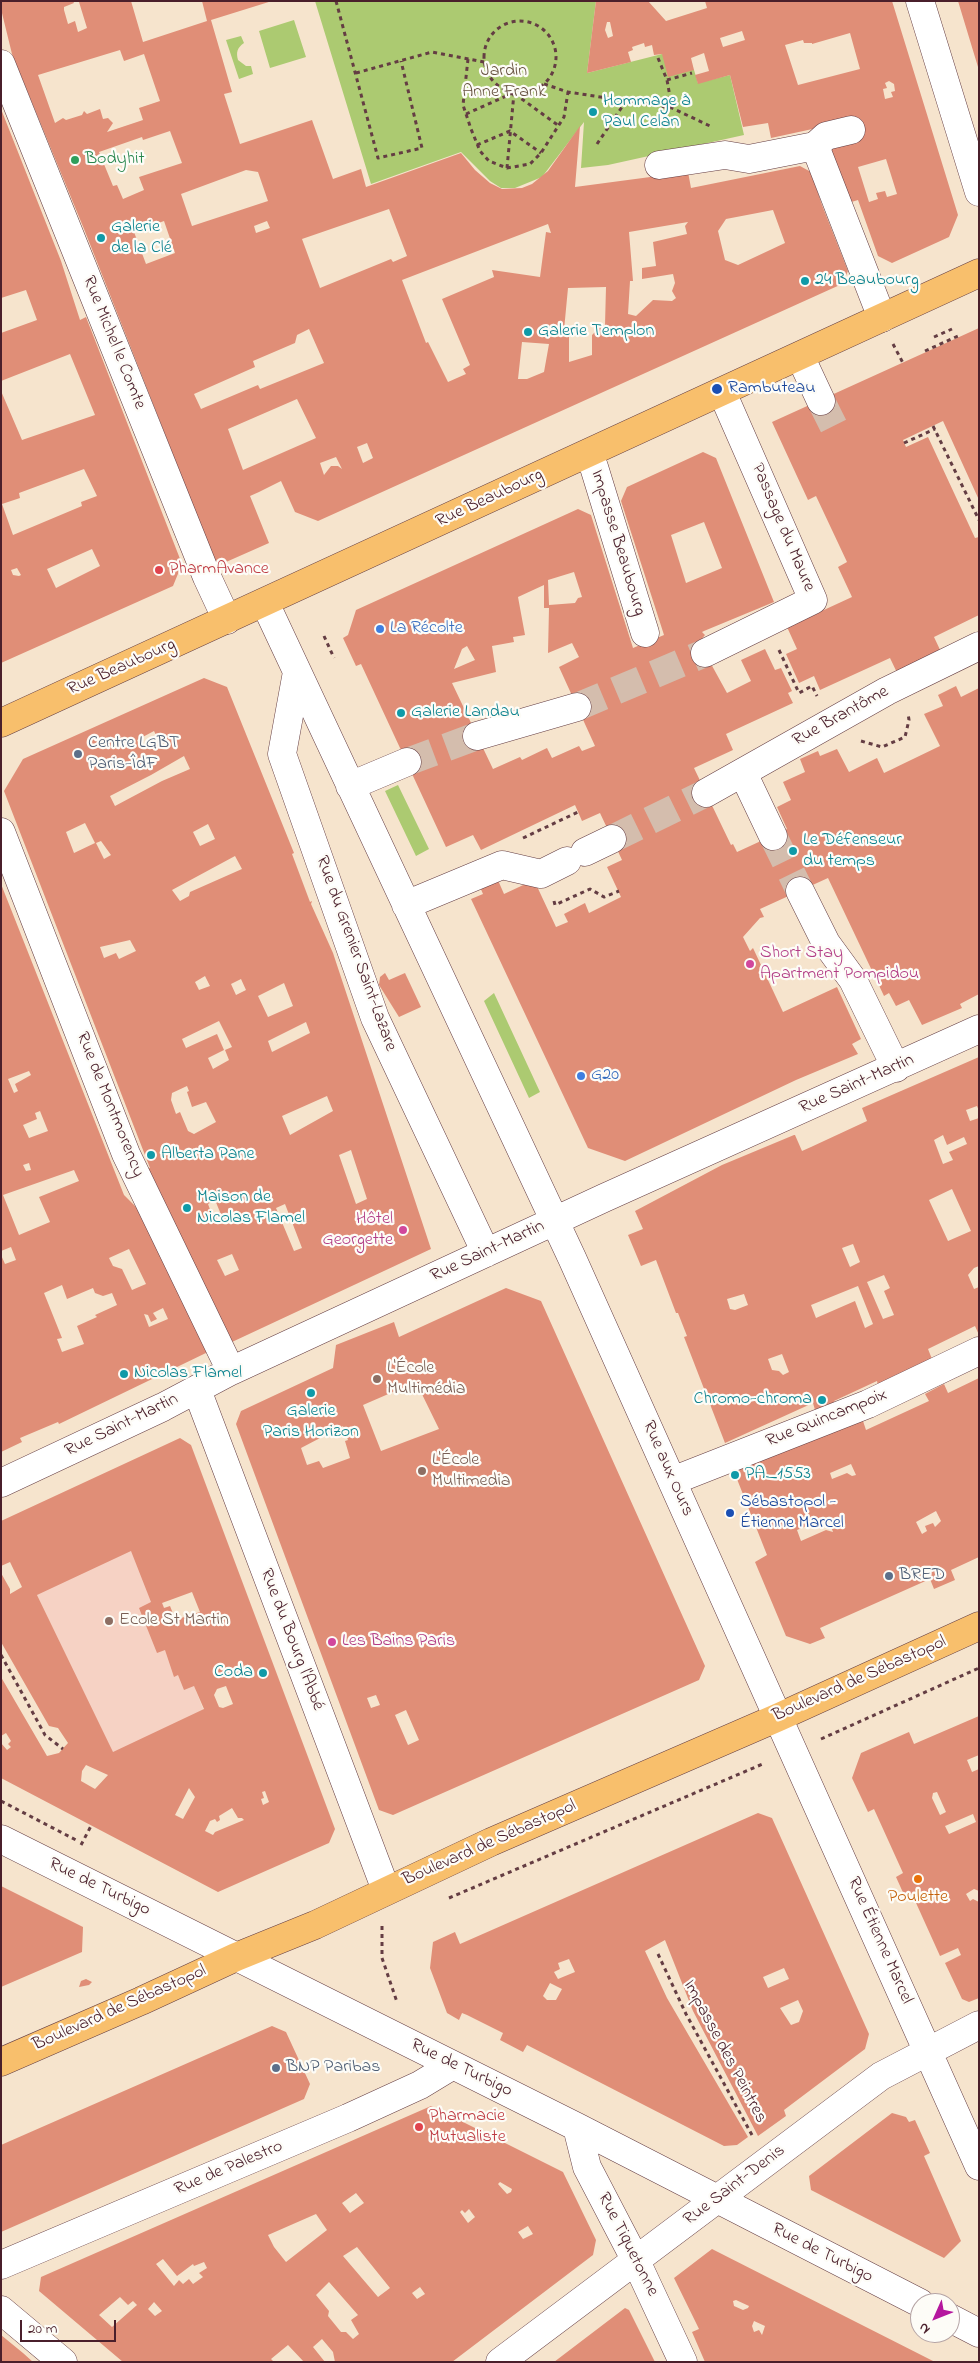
<!DOCTYPE html>
<html>
<head>
<meta charset="utf-8">
<style>
  body { margin:0 }
  #map { position:relative; width:980px; height:2363px; overflow:hidden; background:#f6e4cd; font-family:"Indie Flower",sans-serif }
  canvas { display:block }
  .frame { position:absolute; inset:0; border:2px solid #4a1f2b; pointer-events:none }
  .north { position:absolute; left:910px; top:2293px; width:50px; height:50px; box-sizing:border-box; background:#fdfcf7; border:1px solid #b5a4a5; border-radius:50%; rotate:226deg; font-size:14px; font-weight:700; line-height:20px; text-align:center; color:#4a1f2b }
  .north::after { content:''; display:block; margin:auto; width:18px; height:22px; background:#b5179e; clip-path:polygon(50% 0,100% 100%,50% 72%,0 100%) }
  .scale { position:absolute; left:20px; top:2320px; width:96px; height:22px; box-sizing:border-box; border:2px solid #4a1f2b; border-top:0; padding-left:6px; font-size:15px; line-height:18px; white-space:nowrap; color:#4a1f2b; -webkit-text-stroke:4px #fdfcf7; paint-order:stroke }
</style>
</head>
<body>
<div id="map">
<canvas width="980" height="2363"></canvas>
<div class="frame"></div>
<div class="north">N</div>
<div class="scale">20 m</div>
</div>
<script>
const context = document.querySelector('canvas').getContext('2d');
context.lineJoin = 'round';
function paint(path, color) { context.fillStyle = color; context.fill(path, 'evenodd'); }
function trace(path, color, width, dash) { context.strokeStyle = color; context.lineWidth = width; context.lineCap = dash ? 'butt' : 'round'; context.setLineDash(dash || []); context.stroke(path); }
function write(font, color, halo, rows, align = 'center') {
  context.font = font + ' "Indie Flower",sans-serif'; context.lineWidth = 4.5; context.setLineDash([]); context.textBaseline = 'middle'; context.strokeStyle = halo; context.fillStyle = color; for (const [text, x, y, turn = 0] of rows) {
    context.save(); context.translate(x, y); context.rotate((+turn || 0) * Math.PI / 180); context.textAlign = isNaN(turn) ? turn : align; if (halo) context.strokeText(text, 0, 0); context.fillText(text, 0, 0); context.restore();
  }
}
const built = new Path2D(`
  M159,1448L156,1586L208,1722L127,1783L37,1595Z`);
const green = new Path2D(`
  M315,1H596L587,73L662,54L694,70L698,83L730,75L744,135L608,165L581,168L584,122L542,177L515,188H501L490,181L461,152L371,184Z
  M294,20L306,57L270,68L259,31Z
  M241,36L244,43C237,48 236,52 238,60L246,66H251L253,74L239,79L226,40Z
  M398,785L429,849L416,856L385,791Z
  M494,993L540,1092L529,1098L484,1001Z`);
const building = new Path2D(`
  M1,1H73L74,3L64,7V10L68,24L75,21L78,32L87,28L79,2L131,1L143,42L207,21L202,1H272L211,20L232,92L224,94L240,144L312,120L333,179L361,169L366,187L461,153L475,170L490,183L502,189L522,188L532,184L548,171L580,126L575,187L688,172L691,188L800,166L811,172L822,205L848,271L842,284L318,521L295,512L281,481L259,492L250,496L269,543L217,566L84,229L12,54L1,9ZM120,50L124,61L144,54L160,101L139,108L143,120L107,132L113,123L108,118L103,119L100,109L87,114L84,111L82,115L66,120L63,118L55,123L38,75ZM170,131L182,163L139,177L144,190L123,199L117,185L113,186L99,152L142,137L143,140ZM246,170L258,172L268,201L192,226L181,194ZM389,209L407,256L393,262L391,259L320,288L302,239ZM773,210L785,243L738,265L725,260L718,231L726,219ZM164,221L175,253L146,264L134,232ZM267,221L270,228L256,233L254,226ZM688,222L685,226L687,234L653,242L656,266L642,268V279L673,274L675,283L672,291L676,298L672,301L653,300L636,316L628,314L630,281H633L629,232ZM548,224L551,233L546,232L540,277L492,270L494,277L442,299L470,365L463,369L466,374L448,382L428,342L426,343L402,280ZM606,287L605,325H598L597,330L592,335V355L569,362V336L564,330L568,288ZM309,329L324,363L260,389L258,385L201,409L194,394L255,367L253,361L295,343L297,335ZM522,342L549,344L544,372L527,379H518ZM297,399L316,438L243,470L228,429ZM367,443L373,458L363,463L357,447ZM336,457L342,469L338,466H331L324,475L320,463Z
  M596,1H648L666,21L707,8L705,1H892L958,215L949,237L892,263L878,256L858,200L848,203L827,145L854,120L771,138L768,123L743,127L730,75L698,84L695,75L709,71L704,53L691,58L694,70L668,77L662,54L654,55L652,45L645,47L644,43L632,47L633,50L628,52L631,62L587,73ZM607,22H610L613,36L608,38L605,30ZM742,31L745,40L723,47L720,38ZM850,33L860,69L798,85L785,45L803,40L804,43H812V44ZM889,81L894,84L895,91L891,92L893,97L885,99L883,89L887,88L885,83ZM886,159L897,194L887,197L885,191L876,193L878,199L869,202L858,167Z
  M958,1H979V67H978Z
  M1,109L61,261L80,320L86,317L182,564L173,586L1,663V391L22,440L95,415L70,354L1,381V333L37,320L26,290L1,298ZM84,469L97,496L81,502L82,506L13,535L2,504L20,498L19,493ZM92,549L100,566L56,588L47,569ZM17,568L21,575L19,576L13,575L11,570Z
  M979,328V500L943,421L903,440L906,447L928,437L975,538L979,537V615L934,637L942,654L901,681L890,658L820,690L814,676L799,683L786,654L797,649L787,627L852,597L838,567L847,562L816,496L808,500L772,422Z
  M703,452L716,458L774,602L704,631L702,632L705,635L701,640L705,653L727,693L751,681L741,660L765,649L775,670L781,668L792,691L788,693L793,703L726,734L733,750L694,768L731,845L733,844L737,852L787,829L777,807L791,800L783,782L805,772L800,759L818,751L820,756L837,749L849,772L877,758L884,773L940,746L924,714L943,706L938,695L956,686L961,697L979,688V994L960,1004L962,1008L922,1025L909,1000L896,1006L889,993L884,996L828,878L760,909L764,917L760,918L743,937L750,951L753,948L783,1012L837,987L861,1039L852,1044L858,1054L796,1080L625,1161L588,1148L471,899L483,894L480,887L497,878L504,894L534,880L556,927L568,922L564,914L585,903L589,913L621,897L607,867L622,860L600,813L582,821L575,805L481,850L473,835L446,847L361,664L356,666L343,638L348,635L356,610L578,509L591,515L633,648L664,635L621,501L627,487ZM704,522L722,568L686,583L671,535ZM574,572L582,597L578,598L575,603L549,605L548,580ZM544,585V608H549L548,653L572,643L579,657L559,667L595,746L582,751L579,746L552,758L547,748L522,760L520,757L493,769L452,683L496,672L492,646L514,642L513,637L525,635L518,597ZM467,646L475,660L454,669L462,649Z
  M204,678L227,687L294,853L292,854L310,902L312,901L311,904L333,953L431,1249L232,1342L148,1168H150L4,791L23,759ZM154,731L158,739L140,748L137,740ZM184,756L190,769L162,781L115,806L110,796L151,775ZM85,823L95,843L74,853L66,832ZM208,824L215,839L200,846L193,832ZM101,841L111,855L104,859L96,843ZM235,856L242,869L190,892L189,896L180,901L172,890ZM130,940L136,951L119,959L116,953L104,958L100,947ZM205,976L210,986L199,990L195,982ZM241,979L246,990L236,995L231,984ZM284,983L293,1006L268,1017L258,996ZM219,1021L232,1047L225,1050L229,1060L213,1069L208,1058L224,1050L217,1034L186,1048L182,1039ZM306,1022L310,1033L272,1052L268,1041ZM187,1086L189,1091L187,1092L192,1107L206,1102L216,1122L194,1134L188,1131L180,1112L176,1114L171,1100L172,1093ZM327,1096L333,1111L290,1135L282,1116ZM351,1150L367,1199L356,1204L339,1155ZM215,1200L220,1212L212,1215L208,1204ZM285,1204L302,1248L294,1251L276,1208ZM232,1254L239,1270L225,1276L217,1260Z
  M1,884L124,1195L140,1211L208,1352L59,1424L58,1422L20,1438L22,1442L1,1452V1255L5,1264L16,1260L11,1247L1,1251ZM29,1071L31,1075L15,1084L18,1091L14,1093L8,1079ZM40,1111L48,1131L29,1138L23,1125L37,1119L35,1113ZM29,1163L31,1170L26,1171L23,1165ZM74,1170L79,1181L39,1197L50,1222L19,1235L3,1195ZM129,1249L146,1284L132,1290L122,1269L113,1266L109,1258ZM62,1285L67,1299L93,1288L95,1293L103,1296L112,1293L117,1305L95,1315L97,1317L77,1326L84,1344L62,1352L57,1339L62,1338L44,1293ZM163,1308L168,1319L149,1327L144,1314L148,1315L151,1322L157,1319L153,1313Z
  M385,973L389,980L405,973L421,1007L399,1017L379,985L380,977Z
  M979,1057V1111L977,1106L966,1110L970,1121L979,1118V1266L974,1268L968,1275L974,1289L979,1287V1335L975,1326L928,1349L932,1359L878,1385L877,1381L834,1401L835,1403L815,1410L813,1403L725,1443L684,1337L687,1336L678,1313H676L656,1260L641,1266L628,1235L643,1229L635,1211L722,1165L794,1135H795L802,1151L811,1147L867,1121L862,1108ZM943,1135L947,1145L964,1137L967,1144L949,1152L953,1160L943,1164L934,1140ZM952,1189L971,1231L948,1241L929,1200ZM853,1244L860,1262L850,1267L842,1248ZM884,1275L890,1288L884,1291L894,1315L883,1319L867,1282ZM858,1286L873,1324L865,1328L855,1301L816,1318L811,1305ZM744,1294L748,1305L735,1310L730,1309L727,1299ZM782,1354L789,1372L783,1375L779,1371L772,1370L768,1359Z
  M506,1288L541,1301L705,1666L699,1680L393,1815L379,1810L236,1424L241,1411L333,1368L336,1345L394,1322L399,1337ZM416,1382L439,1429L381,1451L363,1405ZM343,1426L348,1440L345,1441L350,1458L323,1468L319,1461L307,1465L301,1448ZM376,1695L380,1705L371,1708L367,1698ZM406,1710L419,1740L408,1745L395,1715Z
  M979,1378V1557L951,1570L955,1580L934,1589L930,1579L820,1628L825,1638L810,1644L786,1636L755,1562L767,1555L733,1469L862,1418L866,1430L929,1401L925,1394L942,1385L944,1384L948,1393ZM851,1464L856,1475L852,1476L847,1473L832,1479L830,1473ZM936,1511L941,1521L935,1527L933,1523L925,1526L927,1531L922,1534L916,1522ZM828,1517L833,1532L826,1530L801,1541L797,1530Z
  M180,1438L191,1445L335,1829L329,1843L218,1892L1,1778V1743L7,1750L11,1747L8,1744L11,1741L6,1733L1,1736V1677L47,1756L59,1753L68,1743L58,1728L49,1726L1,1642V1573L10,1589V1594L22,1587L10,1562L1,1566V1521ZM131,1551L151,1602L139,1608L157,1653L165,1650L174,1677L178,1675L184,1690L194,1686L204,1709L113,1752L37,1595ZM192,1592L200,1612L178,1619L174,1616L170,1606L164,1608L162,1603ZM226,1686L233,1704L223,1708L219,1707L214,1695L217,1689ZM86,1765L108,1775L95,1789L81,1781L82,1771ZM189,1788L195,1797L183,1819L175,1815ZM265,1791L269,1802L263,1805L261,1799L264,1798L262,1792ZM232,1808L238,1818H242L244,1820L215,1832L213,1835L205,1831L210,1821L215,1819L217,1822L220,1820L219,1816Z
  M979,1716V1755L967,1760L972,1772L979,1769V1891L974,1889L966,1894L970,1901L973,1899L979,1902V1998L969,2002L962,1999L945,1963L961,1955L958,1948L940,1956L912,1894L905,1897L896,1877L903,1873L874,1809L868,1812L852,1778L861,1753L909,1732L914,1744ZM937,1792L946,1812L940,1815L932,1798L933,1793ZM973,1814L976,1822L949,1834L945,1826Z
  M758,1813L772,1818L869,2034L865,2049L784,2110L786,2116L758,2136L693,2011L665,1940L645,1951L667,1998L748,2137L737,2145L724,2146L527,2045L523,2052L500,2040L503,2033L467,2015L462,2013L459,2020L447,2013L430,1968L433,1942L455,1932L460,1944ZM569,1959L575,1972L558,1979L554,1972L560,1969L558,1963ZM784,1968L789,1979L768,1988L763,1977ZM550,1983L562,1989L556,2000H547L543,1996ZM798,2000L803,2011L799,2022L791,2025L780,2008Z
  M1,1886L83,1927L82,1952L1,1987Z
  M86,1979L92,1982L89,1985L79,1987L81,1981Z
  M272,2026L286,2032L310,2084L304,2099L1,2232V2145Z
  M431,2106L563,2172L596,2240L593,2255L452,2362H335L333,2352L322,2339L313,2347L325,2362H304L288,2345L271,2359L274,2362H123L39,2291L41,2277ZM500,2182L512,2189L511,2192L507,2194L498,2184ZM356,2193L364,2203L350,2213L342,2203ZM469,2209L475,2217L468,2223L460,2212L462,2210L465,2213ZM316,2214L327,2230L286,2262L274,2247L268,2235ZM528,2226L533,2234L523,2239L518,2232ZM357,2247L390,2288L378,2297L343,2256ZM163,2259L177,2276L193,2264L194,2266L204,2262L207,2268L199,2273L203,2277L193,2284L189,2279L183,2284L179,2280L174,2286L156,2264ZM329,2282L358,2315L351,2320L359,2334L353,2339L346,2332H341L328,2316L329,2311L316,2295ZM420,2287L425,2294L417,2299L412,2293ZM120,2297L128,2305L133,2301L137,2305L112,2327L99,2315ZM154,2302L162,2311L155,2316L148,2309Z
  M892,2113L906,2117L909,2122L915,2120L930,2153L924,2156L961,2241L944,2258L811,2190L809,2176Z
  M712,2249L781,2284L935,2362H705L692,2332L699,2329L674,2278ZM736,2300L749,2306L748,2308L743,2310L734,2306L733,2301ZM754,2321L765,2326L762,2335L759,2330L754,2332L752,2326Z
  M625,2308L629,2310L655,2362H554Z
  M1,2335L23,2353L33,2362H1Z`);
const minorTunnel = new Path2D(`
  M821,401L836,431
  M577,707L705,653
  M407,762L477,736
  M773,836L800,891
  M612,839L706,793`);
const path = new Path2D(`
  M336,1L378,158L422,148L401,61
  M484 57a36 36 0 1 1 72 0a36 36 0 1 1-72 0Z
  M658,58L667,80L672,108
  M468,59L463,105L471,129L480,151L489,161L507,168L530,164L541,153L564,117L568,92
  M356,73L432,52L484,62
  M667,80L692,73
  M544,84L568,92L672,108L710,126
  M515,94L559,126
  M466,114L513,93
  M597,144L626,101
  M477,145L510,131L541,153
  M507,168L514,93
  M934,337L952,329
  M893,344L903,363
  M925,351L958,336
  M933,426L979,520
  M904,443L935,429
  M324,636L334,658
  M779,650L799,693L812,686L817,696
  M861,741L882,747L905,737L909,720L908,713
  M523,838L578,812
  M554,901L555,905L590,889L604,897L619,891
  M1,1655L45,1735L63,1749
  M821,1739L979,1668
  M1,1801L76,1840
  M81,1845L91,1826
  M449,1898L765,1763
  M382,1926V1958L397,2002
  M658,1954L686,2014L752,2135`);
const minor = new Path2D(`
  M920,1L979,192
  M1,64L207,577L227,620
  M815,146L826,136L851,130
  M659,165L725,155L749,159L815,146L882,318
  M800,356L821,401
  M587,454L594,467L645,633
  M265,603L572,1258L979,2166
  M705,653L813,600L722,392
  M297,672L282,754L375,1018L486,1253
  M477,736L577,707
  M743,773L773,836
  M350,786L407,762
  M706,793L887,691L979,646
  M1,832L126,1154L231,1371
  M585,852L612,839
  M800,891L826,943L853,980L896,1068
  M406,905L502,865L541,874L567,861
  M197,1390L386,1890
  M672,1481L868,1404L979,1351
  M1,1483L163,1407L231,1371L604,1198L979,1029
  M1,1839L577,2127L920,2303
  M577,2127L587,2167L636,2261L683,2362
  M1,2265L348,2118L420,2085L453,2065
  M1,2310L63,2362
  M950,2318L979,2333
  M500,2362L881,2076L979,2025`);
const major = new Path2D(`
  M1,723L979,273
  M1,2062L141,2001L236,1957L315,1925L491,1842L779,1717L979,1626`);
const markers = [
  [593,112,5,"#0f9aa8"],
  [75,160,5,"#2e9e5b"],
  [101,238,5,"#0f9aa8"],
  [805,281,5,"#0f9aa8"],
  [528,332,5,"#0f9aa8"],
  [717,389,6,"#1a4fb4"],
  [159,570,5,"#e0444e"],
  [380,629,5,"#3f7fe0"],
  [401,713,5,"#0f9aa8"],
  [78,754,5,"#5c6f8a"],
  [793,851,5,"#0f9aa8"],
  [750,964,5,"#d1479c"],
  [581,1076,5,"#3f7fe0"],
  [151,1155,5,"#0f9aa8"],
  [187,1208,5,"#0f9aa8"],
  [403,1230,5,"#d1479c"],
  [124,1374,5,"#0f9aa8"],
  [377,1379,5,"#8d6e63"],
  [311,1393,5,"#0f9aa8"],
  [822,1400,5,"#0f9aa8"],
  [422,1471,5,"#8d6e63"],
  [735,1475,5,"#0f9aa8"],
  [730,1513,5,"#1a4fb4"],
  [889,1576,5,"#5c6f8a"],
  [109,1621,5,"#8d6e63"],
  [332,1642,5,"#d1479c"],
  [263,1673,5,"#0f9aa8"],
  [918,1879,5,"#e8710a"],
  [276,2068,5,"#5c6f8a"],
  [419,2127,5,"#e0444e"]
];
const parkNames = [
  ["Jardin",504,72],
  ["Anne Frank",504,93]
];
const cultureNames = [
  ["Hommage à",603,102],
  ["Paul Celan",603,123],
  ["Galerie",111,228],
  ["de la Clé",111,249],
  ["24 Beaubourg",815,281],
  ["Galerie Templon",538,332],
  ["Galerie Landau",411,713],
  ["Le Défenseur",803,841],
  ["du temps",803,862],
  ["Alberta Pane",161,1155],
  ["Maison de",197,1198],
  ["Nicolas Flamel",197,1219],
  ["Nicolas Flamel",134,1374],
  ["Chromo-chroma",812,1400,"right"],
  ["Galerie",311,1412,"center"],
  ["Paris Horizon",311,1433,"center"],
  ["PA_1553",745,1475],
  ["Coda",253,1673,"right"]
];
const leisureNames = [
  ["Bodyhit",85,160]
];
const streetNames = [
  ["Rue Michel le Comte",113,343,68],
  ["Rue Beaubourg",490,499,-25],
  ["Passage du Maure",782,528,67],
  ["Impasse Beaubourg",617,543,73],
  ["Rue Beaubourg",122,668,-24],
  ["Rue Brantôme",841,717,-29],
  ["Rue du Grenier Saint-Lazare",355,954,70],
  ["Rue Saint-Martin",857,1085,-24],
  ["Rue de Montmorency",109,1105,68],
  ["Rue Saint-Martin",488,1252,-25],
  ["Rue Quincampoix",827,1419,-22],
  ["Rue Saint-Martin",122,1426,-26],
  ["Rue aux Ours",667,1469,66],
  ["Rue du Bourg l'Abbé",291,1640,69],
  ["Boulevard de Sébastopol",860,1680,-24],
  ["Boulevard de Sébastopol",490,1844,-24],
  ["Rue de Turbigo",99,1888,26],
  ["Rue Étienne Marcel",879,1941,66],
  ["Boulevard de Sébastopol",120,2009,-24],
  ["Impasse des Peintres",724,2052,62],
  ["Rue de Turbigo",461,2069,26],
  ["Rue de Palestro",229,2169,-23],
  ["Rue Saint-Denis",735,2186,-37],
  ["Rue Tiquetonne",627,2245,63],
  ["Rue de Turbigo",822,2254,27]
];
const transitNames = [
  ["Rambuteau",728,389],
  ["Sébastopol -",740,1503],
  ["Étienne Marcel",740,1524]
];
const healthNames = [
  ["PharmAvance",169,570],
  ["Pharmacie",429,2117],
  ["Mutualiste",429,2138]
];
const shopNames = [
  ["La Récolte",390,629],
  ["G20",591,1076]
];
const serviceNames = [
  ["Centre LGBT",88,744],
  ["Paris-ÎdF",88,765],
  ["BRED",899,1576],
  ["BNP Paribas",286,2068]
];
const hotelNames = [
  ["Short Stay",760,954],
  ["Apartment Pompidou",760,975],
  ["Hôtel",393,1220,"right"],
  ["Georgette",393,1241,"right"],
  ["Les Bains Paris",342,1642]
];
const educationNames = [
  ["L'École",387,1369],
  ["Multimédia",387,1390],
  ["L'École",432,1461],
  ["Multimedia",432,1482],
  ["Ecole St Martin",119,1621]
];
const foodNames = [
  ["Poulette",918,1898]
];
paint(built, '#f6d2c4');
paint(green, '#acca71');
paint(building, '#e08e77');
trace(minorTunnel, '#d4bdad', 28, [28, 14]);
trace(minor, '#643d43', 29);
trace(major, '#643d43', 29);
trace(path, '#643d43', 3, [4, 4]);
trace(minor, '#fff', 28);
trace(major, '#f8bf6c', 28);
for (const [x, y, r, color] of markers) { const dot = new Path2D(); dot.arc(x, y, r, 0, 2 * Math.PI); context.fillStyle = color; context.fill(dot); trace(dot, '#fdfcf7', 2); }
write('18px', '#675240', '#fdfcf7', parkNames);
write('18px', '#0d838f', '#fdfcf7', cultureNames, 'left');
write('18px', '#27864d', '#fdfcf7', leisureNames, 'left');
write('18px', '#4a1f2b', '#fdfcf7', streetNames);
write('18px', '#164399', '#fdfcf7', transitNames, 'left');
write('18px', '#be3a42', '#fdfcf7', healthNames, 'left');
write('18px', '#366cbe', '#fdfcf7', shopNames, 'left');
write('18px', '#4e5e75', '#fdfcf7', serviceNames, 'left');
write('18px', '#b23c85', '#fdfcf7', hotelNames, 'left');
write('18px', '#785e54', '#fdfcf7', educationNames, 'left');
write('18px', '#c56008', '#fdfcf7', foodNames);
</script>
</body>
</html>
